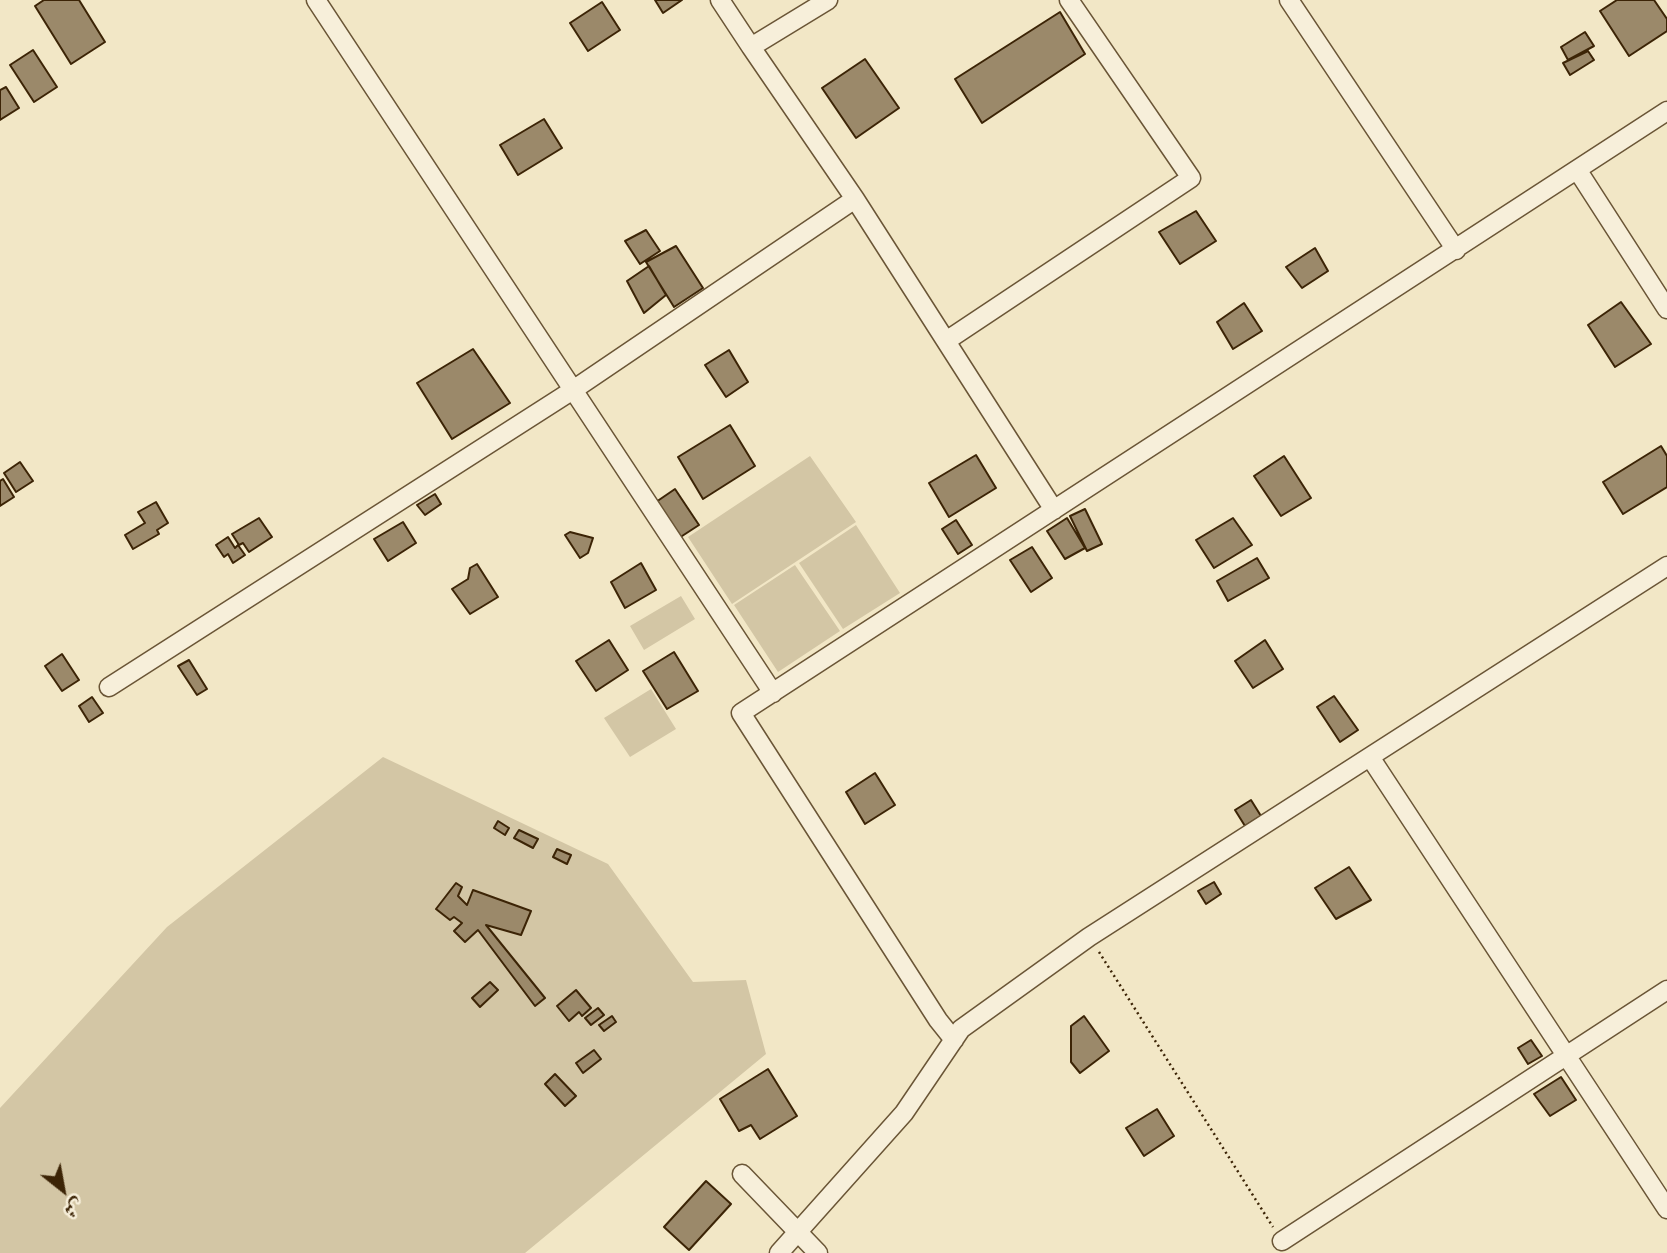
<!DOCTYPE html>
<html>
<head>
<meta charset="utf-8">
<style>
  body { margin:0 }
  #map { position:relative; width:1667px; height:1253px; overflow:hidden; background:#f2e7c6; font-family:Cardo,Amiri,serif }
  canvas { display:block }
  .north { position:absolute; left:28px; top:1155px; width:70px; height:70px; -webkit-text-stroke:5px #f7efda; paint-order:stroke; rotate:149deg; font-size:19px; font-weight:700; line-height:28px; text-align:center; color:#3c2406 }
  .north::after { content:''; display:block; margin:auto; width:24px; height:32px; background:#3c2406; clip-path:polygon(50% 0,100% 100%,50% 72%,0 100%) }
</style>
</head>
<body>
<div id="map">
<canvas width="1667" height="1253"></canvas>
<div class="north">ش</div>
</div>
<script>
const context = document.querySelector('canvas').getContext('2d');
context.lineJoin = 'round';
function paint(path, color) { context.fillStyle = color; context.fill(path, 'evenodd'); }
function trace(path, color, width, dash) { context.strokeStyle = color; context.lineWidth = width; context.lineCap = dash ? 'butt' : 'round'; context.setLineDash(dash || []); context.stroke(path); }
const green = new Path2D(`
  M810,456L856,522L732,604L688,537Z
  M856,525L900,593L843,629L799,563Z
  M795,565L840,631L778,672L734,605Z
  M681,596L695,619L644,650L630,626Z
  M651,689L676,729L630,757L604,718Z
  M383,757L608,864L693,982L746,980L766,1054L525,1253H0V1108L167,927Z`);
const building = new Path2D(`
  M44,0H79L105,42L71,64L35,6Z
  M655,0H682L663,13Z
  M1617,0H1654L1667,19V31L1629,56L1600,11Z
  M602,2L620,30L588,51L570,23Z
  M1060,12L1085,54L982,123L955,79Z
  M1585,32L1594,46L1568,60L1561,47Z
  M33,50L57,87L34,102L10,65Z
  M1588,51L1594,60L1570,75L1563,63Z
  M865,59L899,108L856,138L822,88Z
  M6,87L19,108L0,120V90Z
  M544,119L562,148L518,175L500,145Z
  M1196,211L1216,241L1180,264L1159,232Z
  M646,230L660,251L640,264L625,241Z
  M676,246L703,288L674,307L646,262Z
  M1315,248L1328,271L1302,288L1286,267Z
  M649,266L666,295L644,313L627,281Z
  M1621,302L1651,344L1615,367L1588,325Z
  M1244,303L1262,331L1233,349L1217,322Z
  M473,349L510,403L452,439L417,383Z
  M729,350L748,382L726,397L705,365Z
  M730,425L755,466L703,499L678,457Z
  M1661,446L1667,456V487L1623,514L1603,482Z
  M976,455L996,488L949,517L929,483Z
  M1284,456L1311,498L1281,516L1254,476Z
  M20,462L33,481L16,492L4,473Z
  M3,479L14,497L0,506V481Z
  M675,489L699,525L679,538L656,502Z
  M435,494L441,504L425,515L417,505Z
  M156,502L168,523L157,530L159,534L133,549L125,535L145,523L138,512Z
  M1085,509L1102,544L1087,551L1070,516Z
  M259,518L272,537L249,552L243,543L239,545L232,534Z
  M1067,518L1085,548L1065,559L1047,531Z
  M1233,518L1252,545L1214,568L1196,540Z
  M956,520L972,545L958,554L942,529Z
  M403,522L416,543L388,561L374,539Z
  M570,532L593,538L588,553L580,558L565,535Z
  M228,537L235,548L238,545L245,555L233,563L228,554L224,557L216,545Z
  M1032,547L1052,578L1031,592L1010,560Z
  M1257,558L1269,578L1228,601L1217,581Z
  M641,563L656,590L625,608L611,582Z
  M477,564L498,597L470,614L452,589L468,579L470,568Z
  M609,640L628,670L596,691L576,661Z
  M1265,640L1283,669L1253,688L1235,661Z
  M674,652L698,691L667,709L643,671Z
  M62,654L79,680L62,691L45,666Z
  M189,660L207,689L197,695L178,666Z
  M1334,696L1358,730L1340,742L1317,707Z
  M92,697L103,713L89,722L79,706Z
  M875,773L895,805L865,824L846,792Z
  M1251,800L1261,816L1245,826L1235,810Z
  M498,821L509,828L505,835L494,828Z
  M519,830L538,839L533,848L514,838Z
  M557,849L571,855L567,864L553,857Z
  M1349,867L1371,900L1336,919L1315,888Z
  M1214,882L1221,894L1206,904L1198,891Z
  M456,883L462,887L458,896L467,905L473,890L531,911L521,935L486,925L545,998L535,1006L478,930L465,942L454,931L462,923L454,917L450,920L436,909Z
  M490,982L498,990L480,1007L472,998Z
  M576,990L591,1008L582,1016L579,1012L569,1021L557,1006Z
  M598,1008L604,1015L591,1025L585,1018Z
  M612,1016L616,1022L604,1031L599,1025Z
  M1084,1016L1109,1051L1080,1073L1071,1062V1026Z
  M1531,1040L1542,1056L1528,1064L1518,1048Z
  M594,1050L601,1059L583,1073L576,1063Z
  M768,1069L797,1116L760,1139L751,1125L739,1131L720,1099Z
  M555,1074L576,1096L565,1106L545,1084Z
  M1561,1077L1576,1100L1550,1116L1534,1094Z
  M1157,1109L1174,1136L1144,1156L1126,1128Z
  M706,1181L731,1204L689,1250L664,1227Z`);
const path = new Path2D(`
  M1099,952L1273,1227`);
const minor = new Path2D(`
  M316,0L773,693
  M720,0L751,47
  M828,0L751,47L855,199L1054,510
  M1289,0L1456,250
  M1578,171L1667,309
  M946,341L1191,178L1069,0
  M109,687L573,390L855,199
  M1370,757L1667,1209
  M954,1040L938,1020L741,713L1667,111
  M742,1174L818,1253
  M1282,1241L1667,990
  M779,1253L904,1113L961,1029L1089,937L1667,566`);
paint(green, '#d3c6a5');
paint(building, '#9b896a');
trace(building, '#3c2406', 2);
trace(minor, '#6a5536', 21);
trace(path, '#3c2406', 2.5, [2, 3.5]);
trace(minor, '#f7efda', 18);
</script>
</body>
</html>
